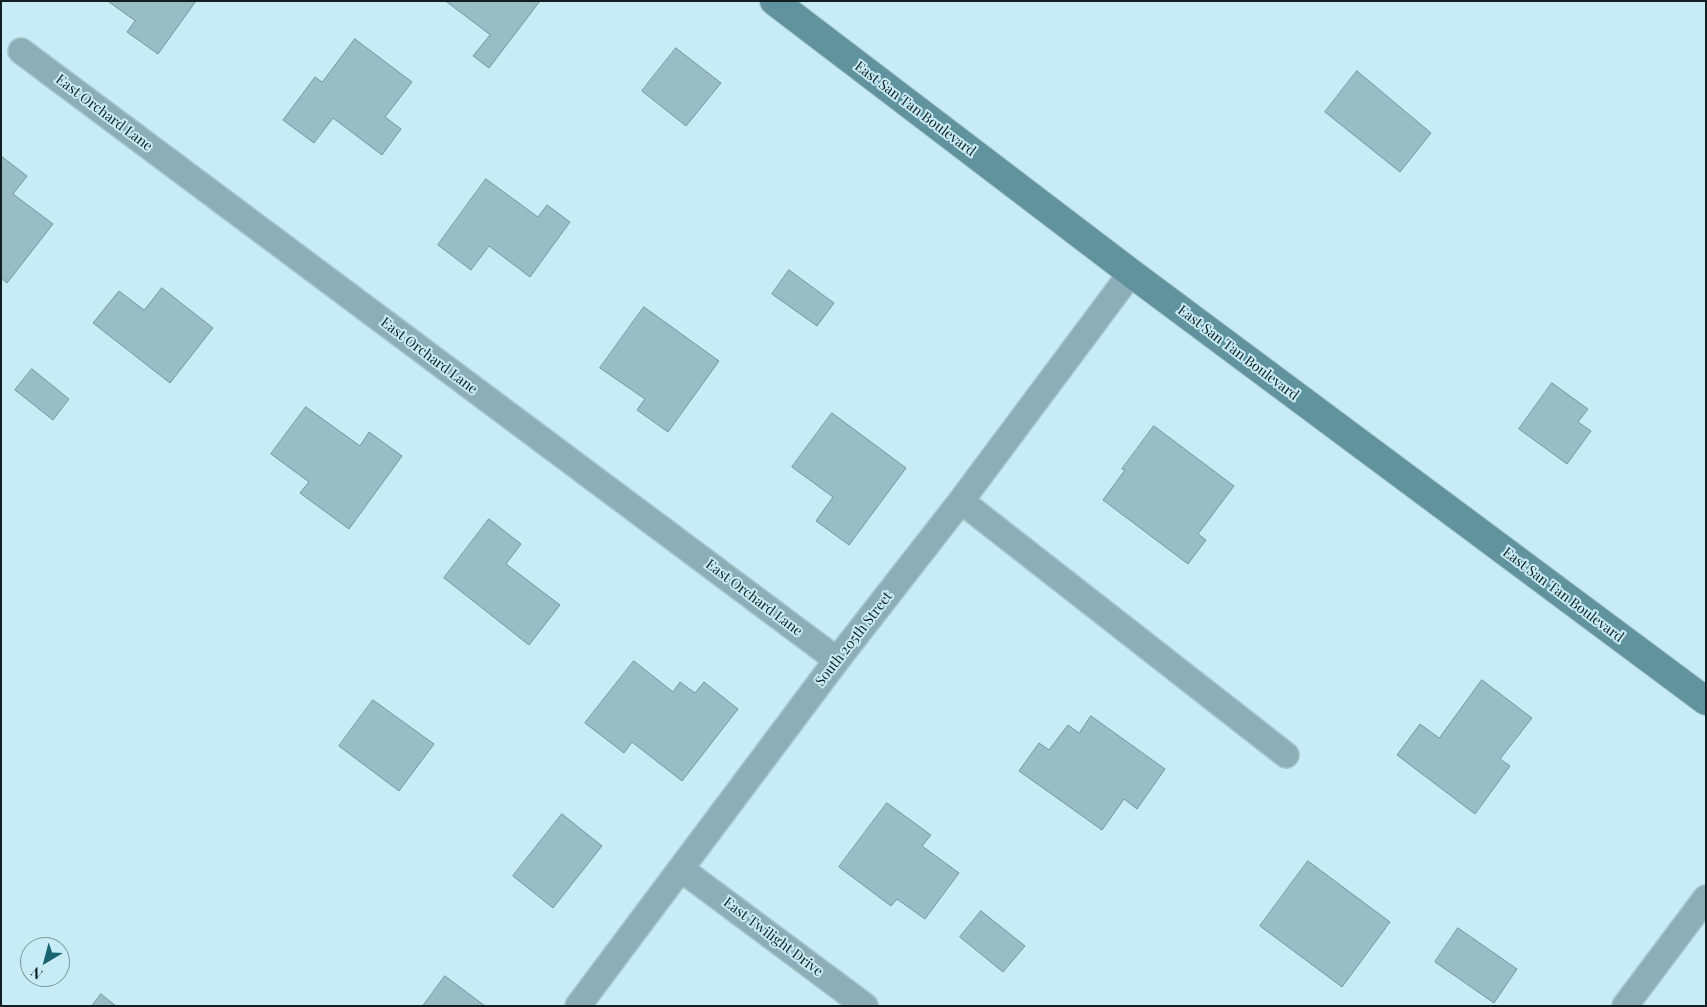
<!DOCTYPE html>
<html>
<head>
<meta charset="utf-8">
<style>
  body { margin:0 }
  #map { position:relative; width:1707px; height:1007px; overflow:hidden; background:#c7ecf5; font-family:"Playfair Display",serif }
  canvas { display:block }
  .frame { position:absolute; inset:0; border:2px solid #111f22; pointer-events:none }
  .north { position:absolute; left:20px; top:937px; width:50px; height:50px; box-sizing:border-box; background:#c7ecf5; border:1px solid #7e9aa1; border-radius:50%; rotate:217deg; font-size:14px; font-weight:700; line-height:20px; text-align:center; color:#111f22 }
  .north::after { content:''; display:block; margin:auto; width:18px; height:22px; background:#1a6371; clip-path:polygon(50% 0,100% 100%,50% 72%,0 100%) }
</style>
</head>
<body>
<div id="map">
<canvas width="1707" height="1007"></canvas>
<div class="frame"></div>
<div class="north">N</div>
</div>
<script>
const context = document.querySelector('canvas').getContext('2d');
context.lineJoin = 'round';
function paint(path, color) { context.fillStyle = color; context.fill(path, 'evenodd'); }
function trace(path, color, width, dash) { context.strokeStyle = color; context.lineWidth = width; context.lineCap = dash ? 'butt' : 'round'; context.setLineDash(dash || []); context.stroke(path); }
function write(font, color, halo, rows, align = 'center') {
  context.font = font + ' "Playfair Display",serif'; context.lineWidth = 4; context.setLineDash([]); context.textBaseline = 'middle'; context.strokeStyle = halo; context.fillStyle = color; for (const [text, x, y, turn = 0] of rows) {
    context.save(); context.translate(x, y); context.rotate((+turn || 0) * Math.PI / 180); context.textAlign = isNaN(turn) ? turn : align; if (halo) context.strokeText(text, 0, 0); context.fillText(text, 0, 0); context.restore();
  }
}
const building = new Path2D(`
  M108,1H196L158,54L127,32L135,21Z
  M446,1H540L489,68L473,56L490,35Z
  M355,39L412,82L385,117L401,129L382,155L333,118L314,143L283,120L315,77L322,82Z
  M676,48L721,83L686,126L642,91Z
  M1357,71L1431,133L1400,172L1325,112Z
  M1,156L27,176L13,194L53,224L7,283L1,278Z
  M486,179L538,217L547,205L570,222L530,277L489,246L471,270L438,245Z
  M789,270L834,303L817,326L772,294Z
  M162,288L213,328L170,383L93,323L119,291L144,310Z
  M644,307L719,361L668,432L637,410L645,399L600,368Z
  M32,369L69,399L53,420L15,390Z
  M1552,383L1588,409L1578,422L1591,431L1567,464L1519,429Z
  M306,407L360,446L369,432L402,456L349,529L300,493L309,482L271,454Z
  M832,413L906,468L849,545L816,521L833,497L792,467Z
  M1154,426L1234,486L1198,534L1206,540L1188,564L1103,500L1125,470L1122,469Z
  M489,519L521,544L506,564L560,605L529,645L444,578Z
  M634,661L673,692L680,682L695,693L704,682L738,709L682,781L632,742L624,753L585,723Z
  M1482,680L1532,718L1500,759L1510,766L1475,814L1397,755L1420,724L1439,738Z
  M373,700L434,744L399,791L339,746Z
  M1091,716L1165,769L1137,809L1124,799L1102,830L1019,771L1039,743L1049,750L1068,725L1079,733Z
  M887,803L931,835L922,846L959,873L925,919L897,899L891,906L839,867Z
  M562,814L602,846L553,908L513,876Z
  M1308,861L1390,922L1342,987L1260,926Z
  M981,911L1025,946L1003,972L960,937Z
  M1458,928L1517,969L1494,1003L1435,962Z
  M445,976L485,1006H423Z
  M101,994L116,1006H92Z`);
const street = new Path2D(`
  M21,51L837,660
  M961,501L1286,755
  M681,869L865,1006
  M578,1006L837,660L961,501L1131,273
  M1625,1006L1706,898`);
const secondary = new Path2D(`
  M774,1L1131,273L1706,701`);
const streetNames = [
  ["East San Tan Boulevard",915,109,37],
  ["East Orchard Lane",104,113,37],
  ["East San Tan Boulevard",1238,353,37],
  ["East Orchard Lane",429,356,37],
  ["East San Tan Boulevard",1563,595,37],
  ["East Orchard Lane",754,598,37],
  ["South 205th Street",854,639,-52],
  ["East Twilight Drive",773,937,37]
];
paint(building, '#99bdc5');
trace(building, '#74969e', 1);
trace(street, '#a6c7cf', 28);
trace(secondary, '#a6c7cf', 30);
trace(street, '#8daeb6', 25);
trace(secondary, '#60939e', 28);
write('14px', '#111f22', '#c7ecf5', streetNames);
</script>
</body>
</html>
